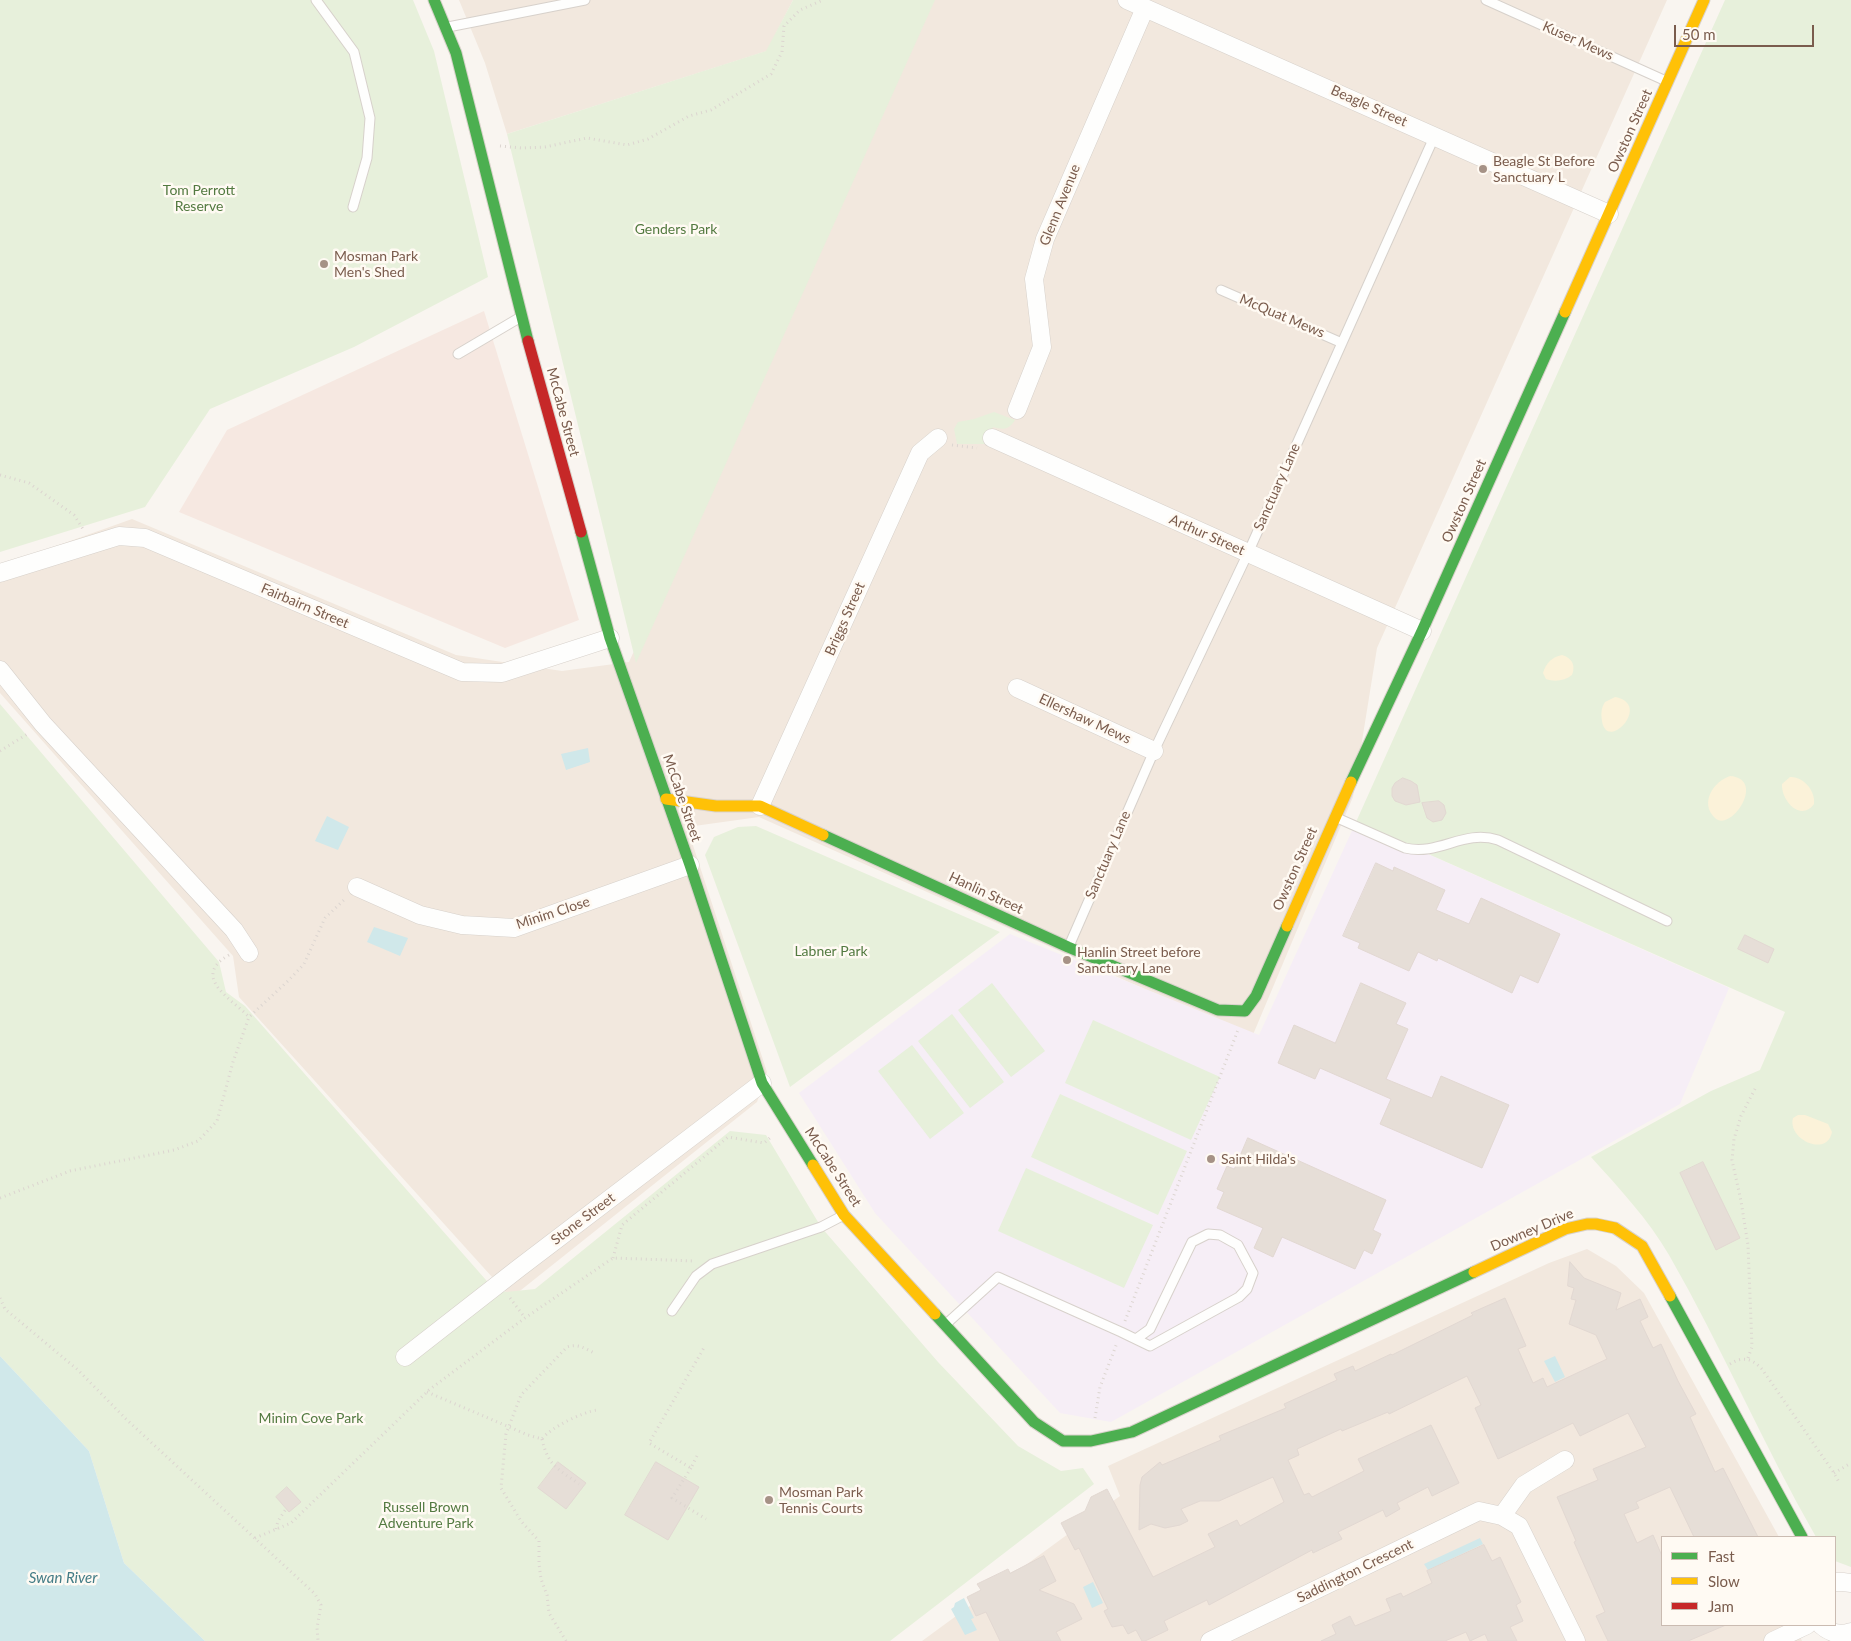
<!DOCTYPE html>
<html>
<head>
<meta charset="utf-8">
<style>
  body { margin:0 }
  #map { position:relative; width:1851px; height:1641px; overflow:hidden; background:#f9f5f0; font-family:Lato,sans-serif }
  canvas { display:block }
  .legend { position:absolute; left:1661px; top:1536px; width:175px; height:90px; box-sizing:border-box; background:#fffaf3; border:1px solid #cabbb1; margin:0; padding:6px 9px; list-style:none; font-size:15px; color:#7a5c4d }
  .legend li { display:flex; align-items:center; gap:10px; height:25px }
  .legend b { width:25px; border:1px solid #cabbb1 }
  .scale { position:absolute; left:1674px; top:25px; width:140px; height:22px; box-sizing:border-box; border:2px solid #7a5c4d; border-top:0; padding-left:6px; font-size:15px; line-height:18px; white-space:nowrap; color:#7a5c4d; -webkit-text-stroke:4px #fffaf3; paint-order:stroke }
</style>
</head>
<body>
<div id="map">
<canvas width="1851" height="1641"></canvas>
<ul class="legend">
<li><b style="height:6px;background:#4caf50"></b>Fast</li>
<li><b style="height:6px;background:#ffc107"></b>Slow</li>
<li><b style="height:6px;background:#c62828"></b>Jam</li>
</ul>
<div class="scale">50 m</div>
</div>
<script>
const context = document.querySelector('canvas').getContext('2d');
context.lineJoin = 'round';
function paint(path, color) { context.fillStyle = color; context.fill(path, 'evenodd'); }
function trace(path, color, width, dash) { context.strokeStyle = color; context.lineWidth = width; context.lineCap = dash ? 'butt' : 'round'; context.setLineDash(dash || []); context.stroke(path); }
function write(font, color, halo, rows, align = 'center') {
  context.font = font + ' Lato,sans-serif'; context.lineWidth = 5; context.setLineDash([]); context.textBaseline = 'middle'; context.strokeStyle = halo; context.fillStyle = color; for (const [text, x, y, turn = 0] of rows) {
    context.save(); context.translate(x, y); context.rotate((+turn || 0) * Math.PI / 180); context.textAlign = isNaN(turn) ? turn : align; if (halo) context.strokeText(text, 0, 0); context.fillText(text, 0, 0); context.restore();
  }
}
const residential = new Path2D(`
  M459,0H793L767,51L507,134L485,63Z
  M934,0H1667L1377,648L1353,797L1252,1037L759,817L687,827L767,1072L757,1102L511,1298L239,997L233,956L0,693V566L132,519L456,655L562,671L629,662Z
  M1587,1249L1616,1266L1644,1293L1779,1537H1662V1625H1795L1802,1641H922L1120,1496L1108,1466L1549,1263Z`);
const commercial = new Path2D(`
  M484,311L579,620L505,648L179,512L227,430Z`);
const education = new Path2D(`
  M1356,822L1729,988L1680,1104L1111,1422L1060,1413L875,1213L799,1093L1010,934L1259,1035Z`);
const green = new Path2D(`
  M0,0H413L434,51L488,277L354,347L210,409L145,507L0,552Z
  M793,0H935L636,663L507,134L766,51Z
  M1725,0H1851V1567L1835,1561V1537H1816C1763,1445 1722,1347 1669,1255C1648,1219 1619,1188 1591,1157L1711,1091L1760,1070L1785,1012L1356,822Z
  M994,412L1015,420C1009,430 1003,430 993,427L986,444H957L954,429L958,422L974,419Z
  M0,704L219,962L226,992L245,1006L493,1288L506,1292L535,1289L730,1131L766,1135L821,1227L938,1362L1018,1446L1061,1471L1083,1468L1094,1484L890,1641H205L124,1563L89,1451L0,1356Z
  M756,826L1000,932L790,1087L705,855L714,837L738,827Z
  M992,983L1045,1051L1011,1077L958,1010Z
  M952,1014L1004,1082L970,1108L918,1041Z
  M1093,1020L1220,1077L1191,1140L1065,1083Z
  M912,1045L964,1113L930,1139L878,1071Z
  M1060,1094L1187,1151L1158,1215L1031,1157Z
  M1026,1168L1153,1225L1124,1288L998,1231Z`);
const sand = new Path2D(`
  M1562,655C1572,658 1576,665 1572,675C1565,681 1554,682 1546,679L1543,673C1546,663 1552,657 1562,655Z
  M1615,697C1653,704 1607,753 1602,721C1601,714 1601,708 1605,702Z
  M1730,776C1767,779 1731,833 1715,818C1699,803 1714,781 1730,776Z
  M1790,777C1803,776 1816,791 1814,804C1801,822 1781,801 1782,784Z
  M1798,1115H1805L1828,1124L1832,1132C1827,1158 1787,1139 1793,1118Z`);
const water = new Path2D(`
  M588,748L590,762L566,770L561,754Z
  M327,816L349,827L338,850L315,841Z
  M374,927L408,938L400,956L367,942Z
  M0,1356L89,1451L124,1563L205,1641H0Z
  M1555,1356L1565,1377L1555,1382L1544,1361Z
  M1480,1538L1483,1544L1428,1570L1424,1564Z
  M1093,1582L1103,1603L1092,1608L1083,1587Z
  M964,1598L974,1618L971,1619L977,1630L965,1635L951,1609L954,1607L955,1603Z`);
const building = new Path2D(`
  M1403,778L1411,781L1417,785L1420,802L1406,805L1395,801L1392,796V788L1395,783Z
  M1439,801L1444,805L1446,813L1442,820L1433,822L1427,818L1422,803Z
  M1376,863L1393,871L1394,867L1445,890L1436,910L1469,924L1481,898L1560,934L1538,983L1520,975L1512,993L1438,958L1437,961L1418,952L1409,971L1358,948L1360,943L1343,936Z
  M1745,935L1774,949L1768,963L1738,949Z
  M1361,983L1406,1003L1396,1024L1408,1029L1386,1079L1432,1098L1441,1076L1509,1105L1482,1168L1380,1124L1391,1099L1320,1068L1315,1079L1278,1063L1294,1025L1335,1043Z
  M1248,1138L1386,1200L1373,1230L1381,1234L1372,1254L1364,1250L1355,1269L1282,1237L1273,1257L1254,1248L1263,1228L1217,1208L1224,1192L1217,1189L1227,1166L1234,1169Z
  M1703,1162L1740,1238L1716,1250L1680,1173Z
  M1570,1262L1584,1278L1621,1293L1616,1310L1640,1299L1648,1317L1640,1321L1653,1348L1661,1344L1678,1381L1696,1414L1690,1417L1715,1472L1723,1468L1758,1537H1694L1670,1487L1636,1502L1639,1508L1624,1514L1637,1543L1653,1535L1662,1556V1625H1726L1688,1641H1608L1596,1616L1605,1612L1574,1542L1576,1541L1557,1497L1598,1480L1593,1469L1646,1447L1628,1413L1580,1436L1573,1423L1498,1459L1475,1408L1481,1405L1467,1376L1389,1414L1388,1412L1342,1431L1341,1429L1297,1449L1299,1455L1288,1460L1304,1495L1309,1493L1312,1497L1364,1471L1358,1459L1431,1425L1459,1483L1432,1496L1428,1487L1397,1503L1400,1509L1386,1517L1383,1510L1338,1532L1342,1539L1313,1553L1312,1550L1209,1605L1207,1600L1164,1621L1168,1630L1145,1641H1142L1136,1630L1128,1634L1123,1625L1112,1627L1104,1611L1108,1609L1079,1548L1075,1550L1061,1523L1085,1511L1091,1497L1107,1489L1153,1577L1215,1547L1208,1534L1237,1520L1240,1526L1284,1502L1273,1477L1219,1501H1200L1181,1509L1188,1521L1180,1525L1165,1528L1151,1524L1139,1530L1140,1485L1142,1477L1160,1462L1162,1465L1221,1440L1219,1436L1286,1408L1284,1404L1337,1380L1334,1374L1353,1366L1355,1371L1391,1354L1392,1355L1473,1315L1471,1313L1505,1298L1526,1346L1518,1349L1533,1383L1543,1378L1547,1387L1607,1359L1596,1335L1569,1324L1576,1300L1571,1299L1574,1288L1568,1286Z
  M558,1462L586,1483L566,1509L538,1488Z
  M656,1462L699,1487L668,1540L625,1515Z
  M287,1487L301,1502L289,1512L276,1497Z
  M1484,1545L1492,1561L1500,1557L1521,1602L1516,1605L1523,1621L1510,1627L1517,1641H1488L1485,1634L1470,1641L1466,1632L1445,1641H1321L1336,1634L1332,1625L1350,1616L1355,1626L1391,1611L1386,1599L1401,1593L1403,1597L1432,1583L1427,1571Z
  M1044,1556L1056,1581L1039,1590L1074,1604L1082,1619L1056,1632L1061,1641H1000L986,1612L976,1616L967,1597L981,1590L977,1584L1008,1569L1010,1573Z`);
const path = new Path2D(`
  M500,146L522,148L545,147L587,138L627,145L648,139L689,116L711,110L771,74L782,52L784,26L800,10L823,0
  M952,445L977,448
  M0,475L29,483L74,515L83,529
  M0,751L29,733
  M229,955C190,977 232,999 249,1017
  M0,1198L70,1171L174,1150L198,1141L217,1121L233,1062L249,1017L289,980L304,964L325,918L346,898
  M613,1258L622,1225L728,1137L764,1143L771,1137
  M0,1298L5,1309L78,1370L126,1419L315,1594L321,1605L317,1628L318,1641
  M510,1298L525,1318
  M1125,1321L1238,1030
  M1748,1358L1752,1347L1748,1245L1741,1201L1732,1160L1734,1139L1741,1116L1756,1087
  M1730,1364C1743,1356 1751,1358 1762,1369L1834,1473L1840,1484
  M427,1392L528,1435L542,1439C551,1427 583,1412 597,1410
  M1095,1418L1100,1387L1117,1343
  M542,1439C548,1466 558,1469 579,1484
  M697,1456L691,1468L649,1443L705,1346
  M691,1468L672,1498L706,1519
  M1834,1473L1851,1463
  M276,1529L278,1521L286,1509
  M255,1538L291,1523L429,1390L525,1318L613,1258L695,1261
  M566,1641L549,1613L547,1595L541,1579L539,1564V1541L521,1521L501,1488L506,1434L521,1395L567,1347C578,1343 586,1349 596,1354`);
const lane = new Path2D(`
  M316,0L354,52L370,118L367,158L353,207
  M1486,0L1666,81
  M448,27L585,0
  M1221,290L1342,343
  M458,354L519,318
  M1335,817L1405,848C1440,856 1463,829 1498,840L1667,921
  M1069,946L1154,751L1248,553L1435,135
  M672,1311L696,1276L712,1264L821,1227L842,1216
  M945,1325L998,1277L1121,1332L1150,1346L1239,1297L1247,1289L1253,1273L1238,1245L1220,1235L1208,1234L1192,1242L1150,1329L1136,1339`);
const street = new Path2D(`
  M1127,0L1609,214
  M1017,410L1042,347L1034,279L1045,239L1145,8
  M992,438L1422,631
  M0,573L119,536L145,538L462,672L502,673L610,638
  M0,670L43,724L234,930L249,953
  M1017,688L1154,751
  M760,806L920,453L938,438
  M357,887L420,915L462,925L514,928L690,865
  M405,1357L519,1268L762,1083
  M1502,1516L1524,1485L1565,1460
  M1835,1582H1843L1851,1583
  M1821,1625C1830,1633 1839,1636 1851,1632
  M1210,1641L1479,1511L1502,1516L1519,1526L1576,1641
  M1773,1641L1807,1625`);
const fast = new Path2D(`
  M434,0L456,53L528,341
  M581,532L610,638L690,865L762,1083L813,1165
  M1351,782L1422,631L1565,312
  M823,835L1068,947L1218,1010L1245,1011L1256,996L1287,926
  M1670,1296L1802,1537
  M935,1314L1034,1422L1063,1441H1091L1132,1432L1474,1272`);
const slow = new Path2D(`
  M1565,312L1704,0
  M666,799L716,806H760L823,835
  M1287,926L1351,782
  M813,1165L844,1215L935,1314
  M1474,1272L1565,1229L1587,1224H1596L1615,1228L1642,1246L1670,1296`);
const jam = new Path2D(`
  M528,341L581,532`);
const markers = [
  [1483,169,5,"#a69286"],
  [324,264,5,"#a69286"],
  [1067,960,5,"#a69286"],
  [1211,1159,5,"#a69286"],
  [769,1500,5,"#a69286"]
];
const streetNames = [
  ["Kuser Mews",1578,41,24],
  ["Beagle Street",1369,106,24],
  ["Owston Street",1630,131,-66],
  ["Glenn Avenue",1060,205,-68],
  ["McQuat Mews",1282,316,23],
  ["McCabe Street",563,412,75],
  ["Sanctuary Lane",1277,487,-66],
  ["Owston Street",1464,501,-66],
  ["Arthur Street",1207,535,24],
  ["Fairbairn Street",305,606,23],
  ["Briggs Street",845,619,-66],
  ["Ellershaw Mews",1085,719,25],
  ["McCabe Street",682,798,71],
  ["Sanctuary Lane",1108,855,-67],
  ["Owston Street",1295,869,-66],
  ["Hanlin Street",986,893,25],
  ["Minim Close",553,913,-18],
  ["McCabe Street",833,1167,57],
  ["Stone Street",583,1219,-37],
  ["Downey Drive",1532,1230,-23],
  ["Saddington Crescent",1355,1571,-26]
];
const poiNames = [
  ["Beagle St Before",1493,161],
  ["Sanctuary L",1493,177],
  ["Mosman Park",334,256],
  ["Men's Shed",334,272],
  ["Hanlin Street before",1077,952],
  ["Sanctuary Lane",1077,968],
  ["Saint Hilda's",1221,1159],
  ["Mosman Park",779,1492],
  ["Tennis Courts",779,1508]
];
const parkNames = [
  ["Tom Perrott",199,190],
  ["Reserve",199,206],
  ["Genders Park",676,229],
  ["Labner Park",831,951],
  ["Minim Cove Park",311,1418],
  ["Russell Brown",426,1507],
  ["Adventure Park",426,1523]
];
const waterNames = [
  ["Swan River",63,1578]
];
paint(residential, '#f2e8de');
paint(commercial, '#f6e8e1');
paint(education, '#f6eef6');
paint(green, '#e7f0db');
paint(sand, '#fbf2d9');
paint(water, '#d0e8ea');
paint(building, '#e6ded7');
trace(building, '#e2d8d2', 1);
trace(lane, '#d7d1cb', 11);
trace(street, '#d7d1cb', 19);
trace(fast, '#d9d2cb', 13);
trace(slow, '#d9d2cb', 13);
trace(jam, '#d9d2cb', 13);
trace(path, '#dcd5d0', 3, [1, 4]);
trace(lane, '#fefefd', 9);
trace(street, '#fefefd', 18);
trace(fast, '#4caf50', 11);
trace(slow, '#ffc107', 11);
trace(jam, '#c62828', 11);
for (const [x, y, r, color] of markers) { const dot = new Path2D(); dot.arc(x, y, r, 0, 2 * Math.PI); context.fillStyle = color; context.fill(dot); trace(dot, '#fffaf3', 2); }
write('14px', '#7a5c4d', '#fffaf3', streetNames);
write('14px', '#7a5c4d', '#fffaf3', poiNames, 'left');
write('14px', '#537a41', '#fffaf3', parkNames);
write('italic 15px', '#437c86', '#fffaf3', waterNames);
</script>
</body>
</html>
